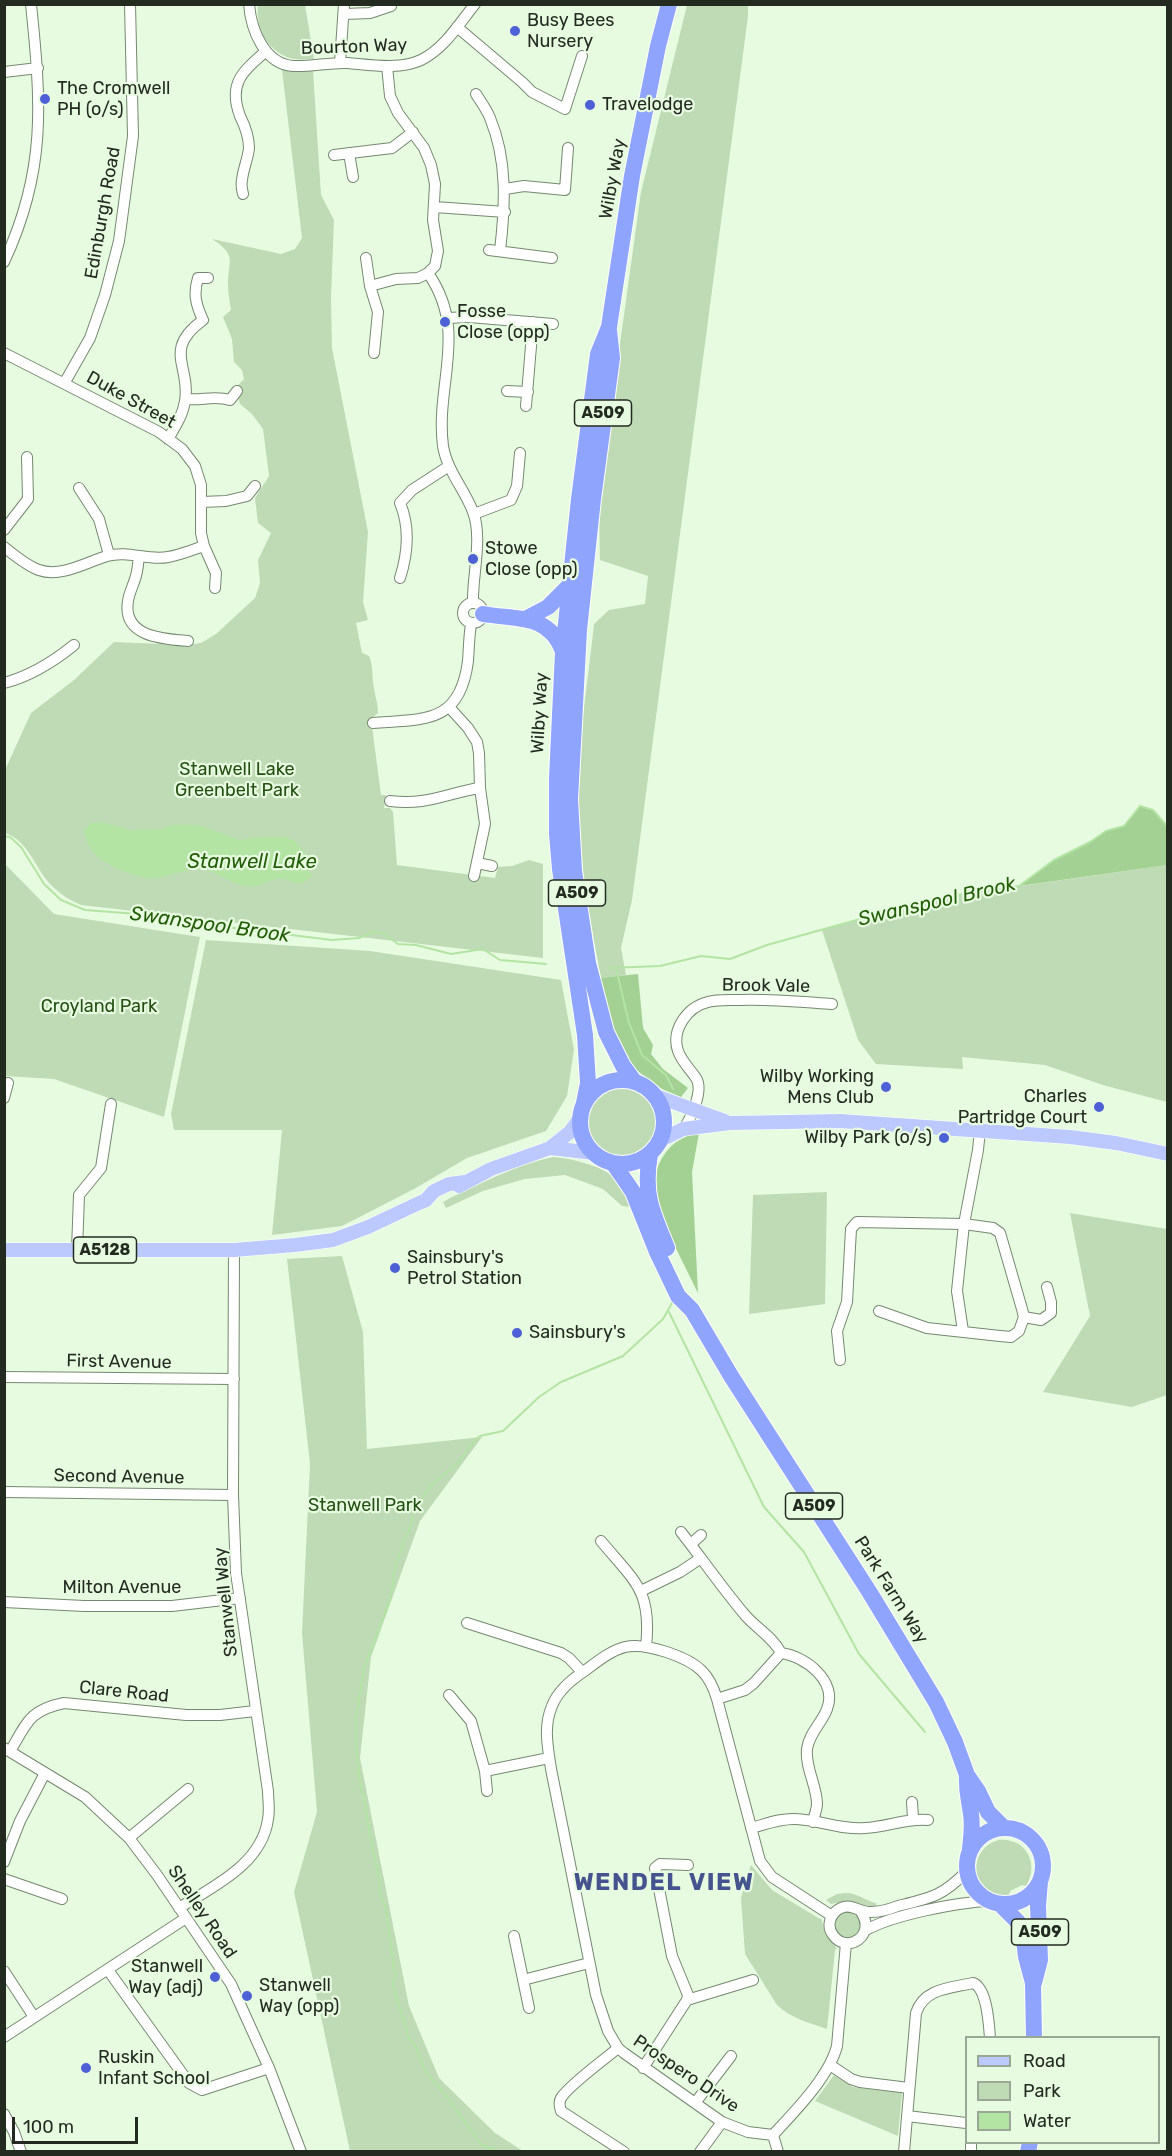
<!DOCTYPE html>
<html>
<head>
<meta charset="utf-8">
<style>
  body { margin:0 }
  #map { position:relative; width:1172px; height:2156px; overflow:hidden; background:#e7fbe0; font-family:Rubik,sans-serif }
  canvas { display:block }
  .frame { position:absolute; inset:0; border:6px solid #232b21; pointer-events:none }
  .legend { position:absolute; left:965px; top:2036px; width:195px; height:108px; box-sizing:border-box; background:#e7fbe0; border:2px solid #99a894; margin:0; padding:8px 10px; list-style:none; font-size:18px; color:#232b21 }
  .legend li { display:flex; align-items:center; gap:12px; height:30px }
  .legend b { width:30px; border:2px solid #99a894 }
  .scale { position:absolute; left:12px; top:2117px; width:126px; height:27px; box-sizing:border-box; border:3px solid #232b21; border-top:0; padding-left:8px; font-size:18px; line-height:21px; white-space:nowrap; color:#232b21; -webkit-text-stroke:4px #e7fbe0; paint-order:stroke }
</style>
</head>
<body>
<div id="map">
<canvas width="1172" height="2156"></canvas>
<div class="frame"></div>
<ul class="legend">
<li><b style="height:8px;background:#bcc9fe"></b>Road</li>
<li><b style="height:16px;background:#bedbb6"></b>Park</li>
<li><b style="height:16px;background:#b3e4a4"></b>Water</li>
</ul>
<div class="scale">100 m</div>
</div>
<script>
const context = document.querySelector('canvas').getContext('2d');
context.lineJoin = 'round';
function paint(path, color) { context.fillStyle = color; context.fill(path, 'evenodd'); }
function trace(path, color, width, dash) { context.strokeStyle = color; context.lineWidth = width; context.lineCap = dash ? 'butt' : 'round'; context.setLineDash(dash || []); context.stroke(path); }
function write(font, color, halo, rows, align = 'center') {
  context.font = font + ' Rubik,sans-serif'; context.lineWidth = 4.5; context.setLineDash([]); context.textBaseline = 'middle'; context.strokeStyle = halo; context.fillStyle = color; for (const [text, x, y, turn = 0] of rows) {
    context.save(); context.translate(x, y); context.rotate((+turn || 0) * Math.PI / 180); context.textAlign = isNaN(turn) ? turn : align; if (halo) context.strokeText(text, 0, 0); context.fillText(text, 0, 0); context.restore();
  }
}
const green = new Path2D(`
  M258,5H305L314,59C307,59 300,60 294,59C269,54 255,29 258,5Z
  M687,5H748V16L632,900L621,948L626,975L601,978C590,920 579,861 578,801C577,743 588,683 594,624L609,610L645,604L648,576L600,560L599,508L615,380L641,192Z
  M282,70L313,71L321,195L334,220L331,298L332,348L368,532L363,602L368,620L356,623L362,653L369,656C373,666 372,672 373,682C374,693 378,702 378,713L371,719L381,795H386L384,808H390L393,812L397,865L495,878L498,867L512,866L529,860L543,864V958L81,905C69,900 60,894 50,884C35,868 28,840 5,833V770L31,713L74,680L114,642L186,645L201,643L216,634L255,598L260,583L258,560L271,533L258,523L255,498L269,476L263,429L252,414L240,404L238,398L243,391L237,386L244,379L242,370L234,362L232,339L223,317L231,310C230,302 228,294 228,285C228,260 238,256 212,239L281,254L295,249L302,238Z
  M4,863L54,914L200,937L164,1117L54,1079L5,1076Z
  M1167,865V1102L1103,1085L1045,1065L962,1057L963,1069L876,1064L858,1040L822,930L896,909L944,897Z
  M206,940L370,951L561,980L574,1050L567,1096L546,1131L467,1158L414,1189L342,1226L272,1235L282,1130H174L171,1114Z
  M584 1123a37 37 0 1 1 74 0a37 37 0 1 1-74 0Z
  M553,1157C569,1158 598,1165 611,1175C620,1182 626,1198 632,1207L622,1206L603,1189L565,1175L525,1179L483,1191L446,1208L443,1202L450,1198C483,1183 517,1164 553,1157Z
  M827,1192L825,1304L749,1314L753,1195Z
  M1070,1213L1167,1229V1395L1132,1407L1043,1392L1090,1316Z
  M342,1256L363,1332L367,1449L482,1437L420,1521L371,1657L360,1758L409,2006L439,2078L495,2133L523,2151H350L294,1892L317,1812L302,1633L310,1464L287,1259Z
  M998,1840C1026,1837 1040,1864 1026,1886L1022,1885L1010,1891L1009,1896C973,1900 963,1852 998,1840Z
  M751,1865L772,1890L820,1919L821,1918L825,1933L837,1949L835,1950L827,2029C809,2023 791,2018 777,2005L745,1954L741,1898Z
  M845,1893C859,1893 865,1901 876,1903L877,1906L869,1907L849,1901L831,1904L826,1900L837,1894Z
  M839,1912H856L862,1928C853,1939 849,1940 836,1933L833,1922Z
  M834,2075L853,2087L902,2093L898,2136L815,2101Z`);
const forest = new Path2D(`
  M1140,806L1153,810L1167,827V865L1019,886L1054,860L1090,842L1106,831L1124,826Z
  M638,974L643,1028L653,1045L651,1054L663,1069L688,1088L681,1097L662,1089L628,1064L608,1022L599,978Z
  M699,1133L692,1172L698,1293C685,1266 671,1240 660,1212C658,1207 654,1200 654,1194C653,1164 668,1138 699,1133Z`);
const water = new Path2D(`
  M101,822L131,830L162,829L173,825H199L240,840L259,837H285L295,841L308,856L306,866L312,875C295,892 293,878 279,878C272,879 265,884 257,886C239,889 226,877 210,871C191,866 173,876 155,878C141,881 101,863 93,852C88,846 86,837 83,831L91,823Z`);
const stream = new Path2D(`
  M4,836L10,837L21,847L44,884L61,900L85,910L177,917L197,927L218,926L332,940L359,938L373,932L383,933L398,944L416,945L451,954L483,949L500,960L546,964
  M608,968L660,966L701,956L730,959L767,945L896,909L944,897L1019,886L1054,860L1090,842L1106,831L1124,826L1140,806L1153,810L1168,827
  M616,968L629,1023L642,1055L666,1075L673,1089
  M669,1312L764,1507L804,1552L859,1654L925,1732
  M499,2152L481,2144L444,2093L425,2071L415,2045L409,2039L393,1985L396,1974L394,1969L386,1909L379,1891L380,1882L371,1841L364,1798L361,1790L356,1746V1719L364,1668L389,1603L393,1584L394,1572L404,1540L408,1534L414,1512L430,1486L457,1464L475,1440L480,1436L503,1431L539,1397L561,1382L623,1356L663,1319L672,1303`);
const minor = new Path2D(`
  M249,4C251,29 264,64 293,66C311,67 330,62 348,63C371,65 400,70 421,60C444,49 459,24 475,4
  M345,14L370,13L391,6V4
  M457,27L522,82L532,92L565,109L582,56
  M340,63L344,4
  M4,72L38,68
  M476,94C481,102 487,110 490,118C508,161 505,207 500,251
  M349,153L353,177
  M334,155L392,148L413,132
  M505,189L524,186L565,190L568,148
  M243,194C242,190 241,184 242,180C243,169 248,159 249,148C249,136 245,126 240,116C228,84 242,72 265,52
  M435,207L505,212
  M489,250L552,258
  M366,258L370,286L378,312L374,353
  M4,262C47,170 41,102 31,4
  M428,273C469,332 435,383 443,446C447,471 465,490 473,512C483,538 472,576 473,603
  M370,286L396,279L418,278L428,273L435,266L438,251L433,220L435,184L431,165L424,148L398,113L390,96L387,66
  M448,318L469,317L553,324
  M4,353L159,432L182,449L195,466L201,485V533L204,546L216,573L215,588
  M65,382L90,338L105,295L119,241L133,136L130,4
  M507,391L528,392
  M186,399C201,401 214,395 230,400L237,391
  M526,406L533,322
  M168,439C175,427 183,415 185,401C191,366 162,350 203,320C196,305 193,294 198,278H208
  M79,488L99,519L109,555
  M202,502L226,501L247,496L255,486
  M474,514L511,500L517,486L520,453
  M4,530L28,499L27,457
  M4,547C14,555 27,566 39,570C61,578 87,562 107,556C128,550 148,561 168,557C180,555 192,550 204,546
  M139,556C138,563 138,571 135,579C133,586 129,593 128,601C122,637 163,639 188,641
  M400,578C408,553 410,527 400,503L412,490L449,466
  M463 613a10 10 0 1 1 20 0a10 10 0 1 1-20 0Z
  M4,683C31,676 53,662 74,645
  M449,707L468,728L477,742L479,753L480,788L485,824L474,876
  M373,723C425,719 460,724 468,661C469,648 469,636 471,624
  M390,801C427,806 446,793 480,788
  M477,863L492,866
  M4,1098L8,1083
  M683,1129C691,1119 704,1090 696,1078C690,1069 682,1062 678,1051C671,1030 687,1007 708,1002C718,999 730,1000 740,1000C771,999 802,1002 832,1004
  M77,1250L79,1195L101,1168L111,1104
  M879,1311L927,1328L1000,1336L1011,1337L1019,1331L1024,1317L1022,1309L1000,1233L993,1228L964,1224L978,1150L980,1130
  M1024,1317L1041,1320L1051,1313V1302L1047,1287
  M840,1360L837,1331L847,1302L851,1229L857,1222L964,1224L957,1291L963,1331
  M4,1377L234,1379
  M4,1492L233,1495
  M681,1532C703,1560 723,1589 745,1615C756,1628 774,1638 781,1653
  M601,1541C635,1582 652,1590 646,1647
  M691,1544L701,1535
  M641,1591L680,1572L701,1558
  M4,1602L84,1606H172L240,1598
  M467,1623L561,1653L569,1658L582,1672
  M781,1653C805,1656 838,1681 827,1709C822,1723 809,1733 807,1749C805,1768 817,1786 817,1804C817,1809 814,1816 813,1822
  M449,1695L471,1721L485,1771L549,1758
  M717,1699L745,1690L754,1683L781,1653
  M4,1748L85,1797L129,1838L157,1875L231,1984L269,2068L301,2152
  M11,1750C27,1722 30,1710 64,1703L186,1715H220L255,1711
  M485,1771L487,1791
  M912,1802L913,1818
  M751,1828C766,1824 781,1818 796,1819C820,1820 840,1830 865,1828C887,1827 906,1818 928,1820
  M129,1838L188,1789
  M4,1862L20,1821L45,1773
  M4,1879L62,1899
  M179,1908C214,1886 262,1864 268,1819C270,1810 268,1800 268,1791L236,1573L233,1495L234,1250
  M861,1912C877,1935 847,1955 833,1935C826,1926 830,1913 841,1908C852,1903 860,1913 871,1912C880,1912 890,1909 898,1906C931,1898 943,1896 967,1871
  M832,1916L772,1877L760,1861L717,1699C714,1689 710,1679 702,1671C688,1657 646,1642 625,1647C610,1651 598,1661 586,1670C572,1679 558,1690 552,1706C543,1727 548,1748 551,1769L596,1995L608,2031L618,2048L624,2053L722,2122L748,2132L773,2135C795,2111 829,2077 837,2046L846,1943
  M866,1930C893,1915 958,1902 990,1901
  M514,1936L529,2008
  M108,1970L189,2083L202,2090L269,2068
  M4,1971L34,2017
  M523,1980L589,1963
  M687,2000L753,1980
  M4,2037L186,1918
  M618,2048C605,2059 569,2085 561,2098C558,2103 560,2107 561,2111L624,2152
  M830,2065L851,2079L860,2082L909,2088
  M643,2068L687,2000L688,1995L672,1956L655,1868L660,1864L688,1865
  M695,2103L731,2056
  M4,2114L14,2132L21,2152
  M907,2116L966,2123
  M773,2135L778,2152
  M971,2142V2152
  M700,2152L722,2122
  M904,2152L916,2013C924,1988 951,1988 973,1983C987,1988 989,2024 990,2038`);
const major = new Path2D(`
  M656,1096L725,1121
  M661,1140L683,1129L730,1123L840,1121L1070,1137L1116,1143L1168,1154
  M550,1148L594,1153
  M459,1186L491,1169L550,1148L570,1132L580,1118
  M4,1250H234L295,1245L333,1240L368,1227L417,1204L426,1200L434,1191L449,1184L465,1182`);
const highway = new Path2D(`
  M609,330L612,358L593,499L579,630L570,799L574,871L588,963L606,1032L623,1066L634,1081
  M483,614C516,620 548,613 563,651
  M527,618L548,607L570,585
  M580 1122a42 42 0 1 1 84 0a42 42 0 1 1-84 0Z
  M584,1103L588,1083L585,1035L560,869L557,834V778L563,652L579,499L598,354L609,327L632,176L658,46L669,4
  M650,1154C643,1195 652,1211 667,1248
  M613,1163L633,1192L657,1252L678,1296L692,1310L731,1376L870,1593L936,1702L955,1742L967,1775L978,1791L988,1812L1004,1828
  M967,1775C966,1792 969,1799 971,1814C973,1826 971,1838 970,1849
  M967 1866a38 38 0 1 1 76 0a38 38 0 1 1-76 0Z
  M1000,1904L1018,1922L1023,1932L1026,1957L1033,1983L1034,2038
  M1034,1983L1040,1960L1038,1906L1040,1881
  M1028,2152L1030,2142`);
const markers = [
  [515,31,6,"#4d60d5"],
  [45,99,6,"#4d60d5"],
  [590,105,6,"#4d60d5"],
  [445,322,6,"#4d60d5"],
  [473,559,6,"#4d60d5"],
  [886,1087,6,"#4d60d5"],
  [1099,1107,6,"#4d60d5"],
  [944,1138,6,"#4d60d5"],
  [395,1268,6,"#4d60d5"],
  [517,1333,6,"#4d60d5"],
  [215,1977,6,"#4d60d5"],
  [247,1996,6,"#4d60d5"],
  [86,2068,6,"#4d60d5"]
];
const shields = [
  [603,413,57],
  [577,893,57],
  [105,1250,63],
  [814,1506,57],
  [1040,1932,57]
];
const shieldNames = [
  ["A509",603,413],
  ["A509",577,893],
  ["A5128",105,1250],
  ["A509",814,1506],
  ["A509",1040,1932]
];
const poiNames = [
  ["Busy Bees",527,21],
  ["Nursery",527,42],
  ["The Cromwell",57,89],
  ["PH (o/s)",57,110],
  ["Travelodge",602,105],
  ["Fosse",457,312],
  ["Close (opp)",457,333],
  ["Stowe",485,549],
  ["Close (opp)",485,570],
  ["Wilby Working",874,1077,"right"],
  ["Mens Club",874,1098,"right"],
  ["Charles",1087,1097,"right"],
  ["Partridge Court",1087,1118,"right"],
  ["Wilby Park (o/s)",932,1138,"right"],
  ["Sainsbury's",407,1258],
  ["Petrol Station",407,1279],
  ["Sainsbury's",529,1333],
  ["Stanwell",203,1967,"right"],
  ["Way (adj)",203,1988,"right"],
  ["Stanwell",259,1986],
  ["Way (opp)",259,2007],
  ["Ruskin",98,2058],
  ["Infant School",98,2079]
];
const streetNames = [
  ["Bourton Way",354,47,-2],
  ["Wilby Way",613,179,-80],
  ["Edinburgh Road",103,213,-80],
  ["Duke Street",131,400,29],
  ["Wilby Way",540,713,-87],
  ["Brook Vale",766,986,1],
  ["First Avenue",119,1362,1],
  ["Second Avenue",119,1477,1],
  ["Milton Avenue",122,1588],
  ["Park Farm Way",891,1590,58],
  ["Stanwell Way",226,1602,-96],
  ["Clare Road",124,1692,6],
  ["Shelley Road",202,1912,56],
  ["Prospero Drive",686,2074,34]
];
const parkNames = [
  ["Stanwell Lake",237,770],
  ["Greenbelt Park",237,791],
  ["Croyland Park",99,1007],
  ["Stanwell Park",365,1506]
];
const waterNames = [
  ["Stanwell Lake",252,862],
  ["Swanspool Brook",937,902,-13],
  ["Swanspool Brook",210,925,8]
];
const districtNames = [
  ["WENDEL VIEW",664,1883]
];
paint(green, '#bedbb6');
paint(forest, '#a2d193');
paint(water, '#b3e4a4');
trace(stream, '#b3e4a4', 2);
trace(minor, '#768871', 12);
trace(major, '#fff', 15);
trace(highway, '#fff', 18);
trace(minor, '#fff', 10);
trace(major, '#bcc9fe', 14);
trace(highway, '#8fa5fd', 16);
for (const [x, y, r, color] of markers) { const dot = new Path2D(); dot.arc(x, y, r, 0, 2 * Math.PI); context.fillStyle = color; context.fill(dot); trace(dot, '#e7fbe0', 2); }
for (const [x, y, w] of shields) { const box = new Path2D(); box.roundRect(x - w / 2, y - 13, w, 26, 4.5); context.fillStyle = '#e7fbe0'; context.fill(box); trace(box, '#232b21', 1.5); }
write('bold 16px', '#232b21', null, shieldNames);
write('18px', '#232b21', '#e7fbe0', poiNames, 'left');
write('18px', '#232b21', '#e7fbe0', streetNames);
write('18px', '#235012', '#e7fbe0', parkNames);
write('italic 20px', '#225e05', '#e7fbe0', waterNames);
context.letterSpacing = '1.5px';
write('bold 24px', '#45538f', '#e7fbe0', districtNames);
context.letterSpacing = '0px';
</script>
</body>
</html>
